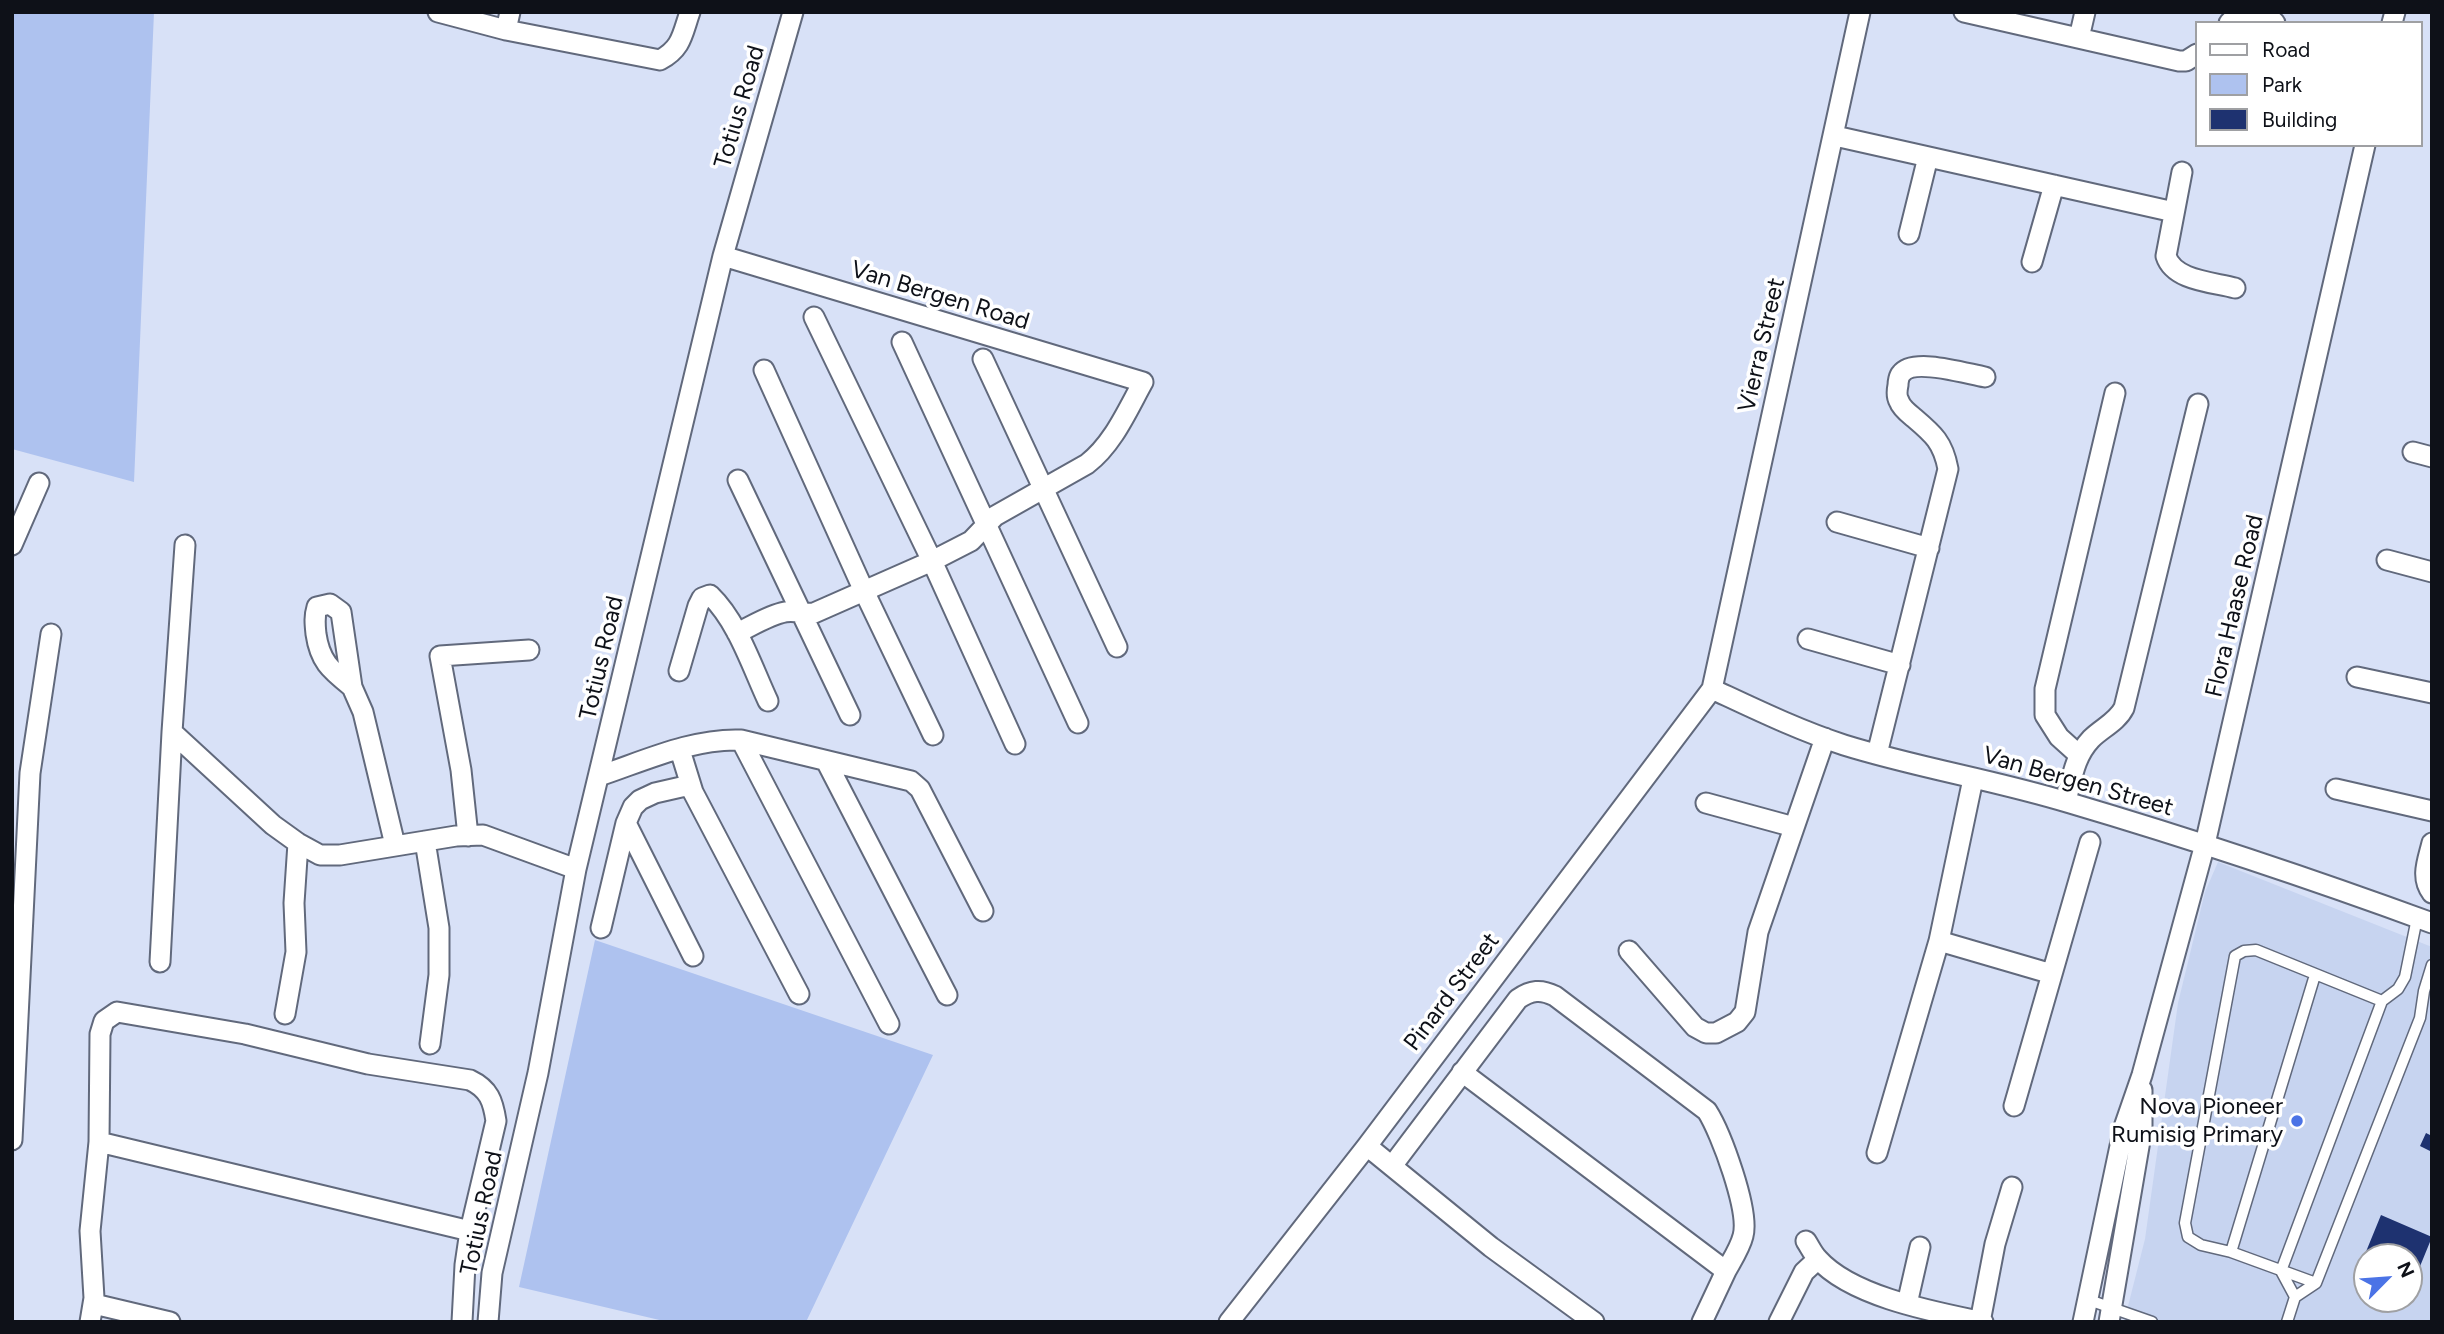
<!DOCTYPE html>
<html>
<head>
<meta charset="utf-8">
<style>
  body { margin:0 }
  #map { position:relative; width:2444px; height:1334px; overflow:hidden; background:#d8e1f7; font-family:Figtree,sans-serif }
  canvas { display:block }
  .frame { position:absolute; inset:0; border:14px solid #0e1118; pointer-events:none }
  .legend { position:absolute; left:2195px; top:21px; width:228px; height:126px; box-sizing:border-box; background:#fff; border:2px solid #9fa0a3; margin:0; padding:9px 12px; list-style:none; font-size:21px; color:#0e1118 }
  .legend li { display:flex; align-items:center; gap:14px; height:35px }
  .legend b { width:35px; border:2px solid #9fa0a3 }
  .north { position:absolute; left:2353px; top:1243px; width:70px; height:70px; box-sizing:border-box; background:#fff; border:2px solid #9fa0a3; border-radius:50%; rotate:65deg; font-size:19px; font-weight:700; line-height:28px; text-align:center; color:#0e1118 }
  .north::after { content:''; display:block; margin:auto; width:24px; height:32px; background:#4b73e6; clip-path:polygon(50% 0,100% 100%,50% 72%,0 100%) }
</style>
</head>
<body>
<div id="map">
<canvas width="2444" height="1334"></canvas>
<div class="frame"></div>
<ul class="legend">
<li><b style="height:9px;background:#fff"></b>Road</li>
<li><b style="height:19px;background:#aec2ef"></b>Park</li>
<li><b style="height:19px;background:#1e3270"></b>Building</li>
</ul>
<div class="north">N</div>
</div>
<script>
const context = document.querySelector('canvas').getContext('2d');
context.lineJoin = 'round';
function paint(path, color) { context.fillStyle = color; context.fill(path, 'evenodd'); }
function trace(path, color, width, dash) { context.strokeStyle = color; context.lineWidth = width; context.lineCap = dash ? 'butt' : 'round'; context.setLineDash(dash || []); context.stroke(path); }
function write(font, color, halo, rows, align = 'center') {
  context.font = font + ' Figtree,sans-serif'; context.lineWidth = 7; context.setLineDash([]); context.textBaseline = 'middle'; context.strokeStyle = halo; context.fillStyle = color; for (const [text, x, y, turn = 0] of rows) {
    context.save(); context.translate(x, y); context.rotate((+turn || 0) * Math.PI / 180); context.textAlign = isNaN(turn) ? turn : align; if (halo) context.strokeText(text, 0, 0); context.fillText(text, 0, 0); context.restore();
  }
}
const built = new Path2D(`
  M2218,862L2432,947V1322H2124L2145,1239L2178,1003L2205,892ZM2367,1257H2409V1299H2367Z`);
const green = new Path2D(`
  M12,12H154L134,482L12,449Z
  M595,940L933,1055L806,1322H668L519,1287Z`);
const building = new Path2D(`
  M2426,1133L2432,1136V1152L2420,1146Z
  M2381,1215L2432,1237L2414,1281L2409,1279V1257H2367V1261L2363,1259Z`);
const lane = new Path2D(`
  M2417,918L2405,977L2398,989L2382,1001L2281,1271L2295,1297L2316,1283L2420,1018L2424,991L2432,965
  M2231,1252L2315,975
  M2316,1283L2231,1252L2201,1245L2188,1237L2185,1223L2235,956L2244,951L2256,950L2382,1001
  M2089,1300L2152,1322
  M2287,1322L2295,1297`);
const street = new Path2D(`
  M438,12L506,30L660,60C682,48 682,35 690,12
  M1964,12L2179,61H2186L2197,54
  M2229,23C2241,10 2263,10 2275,23
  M2392,23L2395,12
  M506,30L510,12
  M2079,38L2085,12
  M1835,136L2174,212
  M2182,172L2166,256C2174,281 2213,282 2235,288
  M1909,234L1928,157
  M723,256L1143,382C1127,411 1113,444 1087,464L995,516L971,541L932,561L814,613C804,614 795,610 785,612C769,615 752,626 737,633
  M2032,262L2054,185
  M814,317L932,561L1015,744
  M902,342L1078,723
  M983,359L1117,647
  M764,370L864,591L933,735
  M2413,452L2432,457
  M738,480L850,715
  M1837,522L1929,548
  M12,545L39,483
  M2387,560L2432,572
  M1808,639L1900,665
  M679,671L698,606L702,598L710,595C738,622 752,667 768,701
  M2357,677L2432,693
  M352,687C331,670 320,662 316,634C315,624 314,617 317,607L330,604L341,612L352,687L363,712L395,845
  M1712,689C1755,709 1798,730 1844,745C1918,768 1995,780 2070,803C2192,839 2312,879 2432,923
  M172,732L273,825L298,843L320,855H340L456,836L483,835L576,869
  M741,740L889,1024
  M680,750L693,792L799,994
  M1877,754L1948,469C1943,442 1933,434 1913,417C1908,413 1901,407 1899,401C1896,396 1897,390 1898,385C1898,382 1899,376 1901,374C1913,357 1967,374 1985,377
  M2079,755L2059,737L2045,715V689L2115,393
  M826,761L947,995
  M599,776C644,761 693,738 741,740L911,781L920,789L983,911
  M2336,789L2432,811
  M2066,801C2072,779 2074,757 2091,739C2102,728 2117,722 2124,708L2198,404
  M1706,803L1794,827
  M626,823L693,956
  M468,836L461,770L440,656L529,650
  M425,841L439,928V975L430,1044
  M2432,843C2428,860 2420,877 2432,893
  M601,928L626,823L633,807L640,800L655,793L690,785
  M1939,941L2052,974
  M1629,951L1695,1027L1706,1033H1716L1737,1022L1745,1012L1758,932L1825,738
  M160,962L172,732L185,545
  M285,1014L296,952L294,903L298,843
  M1462,1072L1726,1271L1702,1322
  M2014,1106L2090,842
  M12,1140L30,773L51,634
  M99,1142L470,1231
  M1367,1146L1491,1247L1594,1322
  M1877,1153L1939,941L1973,779
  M1392,1166L1518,999C1531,990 1541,989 1555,996L1707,1111C1721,1133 1750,1211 1743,1236C1740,1248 1732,1260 1726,1271
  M1806,1241C1810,1247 1813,1254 1818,1259C1852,1297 1935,1312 1983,1322
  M94,1304L170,1322
  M1907,1304L1920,1247
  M90,1322L94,1298L90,1231L99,1142L100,1034L104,1021L117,1012L245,1034L368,1064L470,1080C489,1089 493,1101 496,1121L470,1231L465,1265L462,1322
  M488,1322L492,1273L538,1073L576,869L723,256L793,12
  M1229,1322L1367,1146L1712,689L1860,12
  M1779,1322L1804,1272L1818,1259
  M1980,1322L1995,1244L2012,1187
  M2083,1322L2124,1127L2142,1075L2205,844L2365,145
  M2109,1322L2142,1129V1090`);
const markers = [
  [2297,1121,7,"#4b73e6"]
];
const streetNames = [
  ["Totius Road",740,107,-74],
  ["Van Bergen Road",940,296,17],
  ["Vierra Street",1762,345,-77],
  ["Flora Haase Road",2235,606,-77],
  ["Totius Road",602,658,-77],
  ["Van Bergen Street",2078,782,16],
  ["Pinard Street",1452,992,-53],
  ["Totius Road",482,1213,-78]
];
const poiNames = [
  ["Nova Pioneer",2283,1107],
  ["Rumisig Primary",2283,1135]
];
paint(built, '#c7d4f0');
paint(green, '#aec2ef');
paint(building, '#1e3270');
trace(lane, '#61697c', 13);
trace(street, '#61697c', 23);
trace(lane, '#fff', 10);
trace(street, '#fff', 19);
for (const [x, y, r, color] of markers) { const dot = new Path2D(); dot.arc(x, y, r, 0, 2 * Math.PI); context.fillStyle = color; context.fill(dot); trace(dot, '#fff', 2.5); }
write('24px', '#0e1118', '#fff', streetNames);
write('24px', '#0e1118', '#fff', poiNames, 'right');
</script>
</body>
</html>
